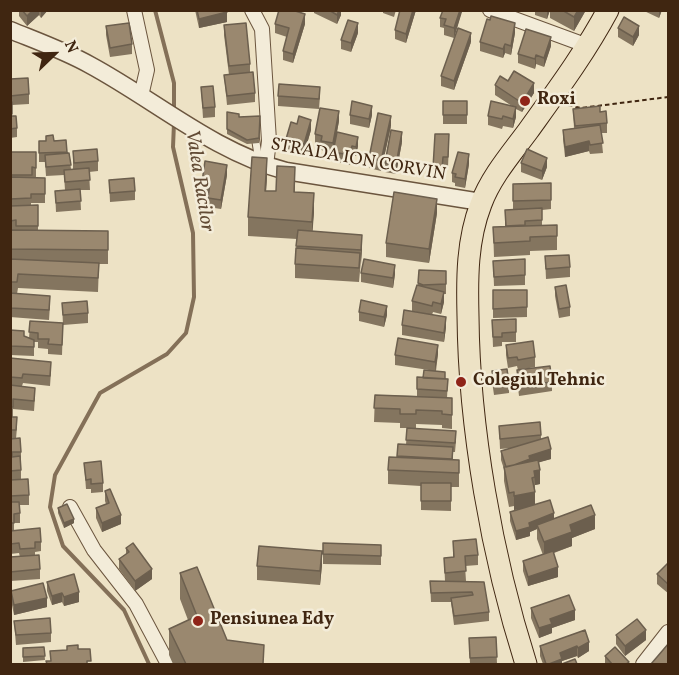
<!DOCTYPE html>
<html>
<head>
<meta charset="utf-8">
<style>
  body { margin:0 }
  #map { position:relative; width:679px; height:675px; overflow:hidden; background:#ede2c5; font-family:Vollkorn,serif }
  canvas { display:block }
  .frame { position:absolute; inset:0; border:12px solid #402611; pointer-events:none }
  .north { position:absolute; left:24px; top:24px; width:60px; height:60px; -webkit-text-stroke:4px #f3ecd9; paint-order:stroke; rotate:67deg; font-size:16px; font-weight:700; line-height:24px; text-align:center; color:#402611 }
  .north::after { content:''; display:block; margin:auto; width:21px; height:27px; background:#402611; clip-path:polygon(50% 0,100% 100%,50% 72%,0 100%) }
</style>
</head>
<body>
<div id="map">
<canvas width="679" height="675"></canvas>
<div class="frame"></div>
<div class="north">N</div>
</div>
<script>
const context = document.querySelector('canvas').getContext('2d');
context.lineJoin = 'round';
function trace(path, color, width, dash) { context.strokeStyle = color; context.lineWidth = width; context.lineCap = dash ? 'butt' : 'round'; context.setLineDash(dash || []); context.stroke(path); }
function paint(path, color) { context.fillStyle = color; context.fill(path, 'evenodd'); }
function write(font, color, halo, rows, align = 'center') {
  context.font = font + ' Vollkorn,serif'; context.lineWidth = 5; context.setLineDash([]); context.textBaseline = 'middle'; context.strokeStyle = halo; context.fillStyle = color; for (const [text, x, y, turn = 0] of rows) {
    context.save(); context.translate(x, y); context.rotate((+turn || 0) * Math.PI / 180); context.textAlign = isNaN(turn) ? turn : align; if (halo) context.strokeText(text, 0, 0); context.fillText(text, 0, 0); context.restore();
  }
}
const stream = new Path2D(`
  M155,10L174,83V112
  M149,664L124,610L63,546L50,507L55,475L100,393L167,354L186,333L194,297L193,233L173,147L174,123`);
const path = new Path2D(`
  M568,105L581,108L668,97`);
const service = new Path2D(`
  M255,136L259,161`);
const minor = new Path2D(`
  M134,10L147,70L141,96
  M252,10L262,29L269,141L266,165
  M490,10L588,46
  M70,507L94,550L136,604L168,664
  M643,664L668,632`);
const tertiary = new Path2D(`
  M10,30C37,41 65,51 90,65C155,100 214,152 286,171L481,202`);
const primary = new Path2D(`
  M526,664C492,557 469,428 468,316C467,278 467,240 481,204C491,177 511,154 528,131C556,92 585,53 608,10`);
const wall = new Path2D(`
  M19,10H48L41,18L39,15L27,26L19,16Z
  M195,10H227V22L199,28Z
  M314,10H341V15L337,24L314,13Z
  M383,10H396L394,17L383,13Z
  M416,10L406,43L395,39V30Z
  M462,10L454,38L444,35V28L440,27V18Z
  M535,10H550L547,19L535,15Z
  M550,10H586L574,31L550,18Z
  M642,10H662L659,18Z
  M275,24H305L293,63L283,60V51L287,37L275,33Z
  M224,25L250,64V72L255,93V102L227,105L224,75H229L224,35Z
  M106,26L132,44V54L110,57L106,35Z
  M618,28L639,35L633,46L618,37Z
  M358,33L351,52L341,49V40Z
  M515,33L511,55L505,53L503,58L480,51V42Z
  M471,42L454,90L441,86V76Z
  M551,46L544,67L536,64L535,69L518,63V54Z
  M10,79L29,94V104L12,105V116L17,128V137L10,138Z
  M508,81L534,93L522,112L516,109V117L513,128L503,126L502,129L488,125V116L512,106L495,95V85Z
  M201,87L215,107V117L203,118Z
  M278,96H320L319,109L278,106Z
  M443,101H467V124H443Z
  M573,109L600,112L607,123V133H601L603,153L590,154L589,151L565,157L563,139V130L574,128Z
  M227,112L239,117L260,116L259,143L247,144L227,134Z
  M350,115H372L369,128L350,124Z
  M339,121L333,153L321,150V145L315,144V134Z
  M297,124L311,130L304,154L286,149V139Z
  M391,126L381,171L369,168V158Z
  M337,132L358,146L356,156H352L350,165L333,161V152Z
  M66,140L67,153H69L71,169H73V151L98,161V171L89,172L90,190H80L81,210L56,212L55,191L65,190L64,175L46,176L45,162H39V141Z
  M402,142L396,174L385,172V163Z
  M449,144L448,167L443,166L442,178H433V168Z
  M10,152H36V177H32V178H45V203H31V205H38V231H108V264H99L98,292L18,288L17,294L50,305L49,320L10,317Z
  M521,163L547,167L542,180L521,172Z
  M469,164L465,188L455,186V183L452,182V173Z
  M227,175L221,209L208,207L209,192L202,191V182Z
  M267,176L266,191H276L295,186V192L314,212L312,231L362,249L359,282L295,278V264L297,239L248,236V217Z
  M109,180L135,191V200L110,202Z
  M551,183V209L542,210V226L557,236V250L530,251V255L494,257L493,227H505V210H513V184Z
  M437,213L429,263L386,257V243Z
  M545,256L570,267V277L546,279Z
  M525,259V285L494,286L493,261Z
  M419,270L446,271V294H444V302L441,314L433,312L432,315L446,327L444,342L402,335V325L421,313L412,311V301L418,285Z
  M361,273L395,274L393,288L361,282Z
  M555,287L570,307V316L559,318L555,296Z
  M493,290H527V317L493,318Z
  M62,303L88,313V323L63,325Z
  M359,312L387,315L384,327L359,321Z
  M516,319V342H502V346L493,347L492,320Z
  M30,321L63,323L62,355L48,354V349L38,348V342H34V356L10,355V330L29,339Z
  M506,345L535,357V367L518,370L517,366L508,368L506,355Z
  M438,354L436,371L445,379H448L447,398H452V429L442,428V425L416,424V428H400V423L374,422L375,395L417,396V377L423,378L429,370L395,365V355Z
  M10,358L51,372L50,386L23,383L22,386L35,397L34,411L13,409V417L17,427L16,439L21,452V480L29,495V505H20V523H14V530L41,542V551L35,552V556L40,569V579L10,581V557H20L19,553L10,554Z
  M517,370L552,382V391L519,396L517,379Z
  M492,371L509,384V393L494,395L492,381Z
  M499,426L541,435V439L551,459L539,462L540,484L535,485V504L554,519L595,529L572,538V546L554,553L558,577L528,586L523,571V561L543,555L537,539V529L530,532V536L516,540L510,521V512L520,509L514,510V506L509,507L504,481V469L501,460V451L512,448L500,449Z
  M407,428L456,441L455,452H453V460H459V487H451V511L421,510V486L388,484V470L397,457L398,444L406,445Z
  M84,463L103,483V492L91,493V489H86Z
  M105,491L121,524L102,532L96,518V508L106,504L105,501Z
  M58,508L74,523L64,528L58,513Z
  M453,541L478,555V565L465,566L466,581H456L484,582L489,612V621L454,625L451,602H431L430,581H445L444,558L453,557Z
  M323,543L381,545V565L323,564Z
  M126,548L152,579L135,591L119,569V559L126,554Z
  M669,564V594L657,584V574Z
  M322,565L320,585L257,580V566Z
  M180,573L227,640L264,664H173L169,655V629L188,620L180,599Z
  M47,582L79,602L64,606L62,602L52,605L47,591Z
  M11,591L47,607L14,615L11,600Z
  M531,608L575,620L552,628V633L539,638L531,618Z
  M14,621L51,633V642L16,645Z
  M585,630L589,651L578,658L577,656L562,661V664H543L540,656V646Z
  M616,635L646,640L625,656L616,644Z
  M496,637L497,664H470L469,638Z
  M44,647L45,660L23,662V648Z
  M605,656L629,664H605Z`);
const shadedWall = new Path2D(`
  M33,10H39V15L27,26V16Z
  M41,10H48L41,18Z
  M339,10H341V15L337,24V15Z
  M413,10H416L406,43V34Z
  M460,10H462V12L454,38V28Z
  M547,10H550L547,19Z
  M578,10H586L574,31V17Z
  M659,10H662L659,18Z
  M227,12V22L199,28V19Z
  M305,14V24L293,63V54Z
  M358,23V33L351,52V43Z
  M515,23V33L511,55V46Z
  M639,26V35L633,46V37Z
  M471,33V42L454,90V81Z
  M551,37V46L544,67V58Z
  M505,44V53L503,58V49Z
  M536,55V64L535,69V59Z
  M534,83V93L522,112V103Z
  M372,106V115L369,128V119Z
  M516,107V117L513,128V119Z
  M339,111V121L333,153V143Z
  M391,116V126L381,171V161Z
  M311,120V130L304,154V144Z
  M402,132V142L396,174V165Z
  M358,137V146L356,156V147Z
  M589,141V151L565,157V147Z
  M352,146V156L350,165V155Z
  M469,154V164L465,188V179Z
  M267,158V176L265,209V191Z
  M547,158V167L542,180V171Z
  M227,165V175L221,209V200Z
  M314,193V212L312,240V222Z
  M437,199V213L429,263V249Z
  M362,235V249L361,264V250Z
  M395,265V274L393,288V278Z
  M444,292V302L441,314V304Z
  M387,306V315L384,327V317Z
  M446,317V327L444,342V333Z
  M438,345V354L435,372V362Z
  M551,449V459L530,465L506,468L529,456Z
  M540,470V484L535,485L534,471Z
  M535,492V506L514,510V496Z
  M554,513V522L537,525V529L530,532V536L516,540V531L529,523Z
  M121,515V524L102,532V523Z
  M595,515V529L572,538V546L544,556V542L570,525Z
  M74,519V523L64,528V523Z
  M322,551V565L320,585V571Z
  M558,567V577L528,586V577Z
  M152,569V579L135,591V581Z
  M79,592V602L64,606V597Z
  M62,593V602L52,605V596Z
  M47,598V607L14,615V605Z
  M575,610V620L552,628V633L539,638V628L550,619Z
  M646,630V640L625,656V646Z
  M589,642V651L578,658V648Z
  M577,646V656L562,661V664H549L560,653Z`);
const building = new Path2D(`
  M22,10H33L27,16Z
  M197,10H227V12L199,19Z
  M279,10H292L305,14L293,54L283,51L289,28L275,24Z
  M329,10H339L337,15Z
  M400,10H413L406,34L395,30Z
  M443,10H460L454,28L444,25L446,19L440,18Z
  M562,10H578L574,17Z
  M491,16L515,23L511,46L505,44L503,49L480,42L487,19L490,20Z
  M624,17L639,26L633,37L618,28Z
  M348,20L358,23L351,43L341,40Z
  M129,23L132,44L110,48L106,26Z
  M246,23L250,64L229,66L224,25Z
  M458,28L471,33L454,81L441,76Z
  M526,29L551,37L544,58L536,55L535,59L518,54Z
  M514,71L534,83L522,103L495,85L500,76L508,81Z
  M253,72L255,93L227,96L224,75Z
  M28,78L29,94L10,96V79Z
  M279,84L320,87L319,99L278,96Z
  M213,86L215,107L203,108L201,87Z
  M352,101L372,106L369,119L350,115Z
  M443,101H467V115H443Z
  M491,101L516,107L513,119L503,116L502,119L488,116Z
  M10,102H12V114H10Z
  M600,106V112L606,111L607,123L575,126L573,109Z
  M320,108L339,111L333,143L321,141L322,136L315,134Z
  M227,112L239,114V117L260,116L259,138L247,140L227,129Z
  M378,113L391,116L381,161L369,158Z
  M10,116H16L17,128L10,129Z
  M299,116L311,120L304,144L286,139L291,122L297,124Z
  M600,125L603,143L590,145L589,141L565,147L563,130Z
  M391,130L402,132L396,165L385,163Z
  M337,132L358,137L356,147L352,146L350,155L333,152Z
  M435,134H449L448,157H443L442,169L433,168Z
  M53,135L54,141L66,140L67,152L39,153V141H46V136Z
  M97,149L98,161L74,163L73,151Z
  M527,149L547,158L542,171L521,163Z
  M10,152H36V168L32,167V175H10Z
  M458,152L469,154L465,179L455,177L456,174L452,173Z
  M69,153L71,165L46,167L45,155Z
  M252,157L267,158L265,191H276L277,166L295,167L294,192L314,193L312,222L248,217Z
  M205,161L227,165L221,200L208,198L210,183L202,182Z
  M89,168L90,180L65,182L64,170Z
  M10,177L45,178V194H31V198L10,199Z
  M134,178L135,191L110,193L109,180Z
  M551,183V200L513,201V184Z
  M80,189L81,201L56,203L55,191Z
  M394,192L437,199L429,249L386,243Z
  M38,205V226H16V220L10,221V206Z
  M542,208V220L525,221V225L506,226L505,210Z
  M557,225V236L530,237V241L494,243L493,227Z
  M10,230L108,231V250L10,249Z
  M298,230L362,235L361,250L296,246Z
  M296,248L360,253L359,268L295,264Z
  M569,255L570,267L546,269L545,256Z
  M10,259L99,263L98,278L18,274L17,282H10Z
  M364,259L395,265L393,278L361,273Z
  M525,259V275L494,277L493,261Z
  M419,270L446,271V284L423,285L418,283Z
  M417,285L444,292L441,304L433,302L432,306L412,301Z
  M566,285L570,307L559,309L555,287Z
  M493,290H527V307L493,309Z
  M10,293L50,296L49,310L10,308Z
  M361,300L387,306L384,317L359,312Z
  M87,301L88,313L63,315L62,303Z
  M404,310L446,317L444,333L402,325Z
  M516,319V332L502,333V337H493L492,320Z
  M30,321L63,323L62,345L48,344L49,339H38V333L29,332Z
  M10,330L24,331V336L34,340V347L10,346Z
  M398,338L438,345L435,362L395,355Z
  M533,341L535,357L518,360L517,357L508,358L506,345Z
  M10,358L51,362L50,376L23,374L22,378L10,377Z
  M550,366L552,382L519,386L517,370Z
  M507,369L509,384L494,386L492,371Z
  M424,370L445,372V379L423,378Z
  M417,377L448,379L447,391L417,389Z
  M10,385L35,388L34,401L13,399V407H10Z
  M375,395L452,398V415L442,414V411L416,410V414H400V409L374,408Z
  M10,417H17L16,430H10Z
  M540,422L541,435L500,439L499,426Z
  M407,428L456,431L455,443L406,440Z
  M548,437L551,449L529,456L530,459L514,465L506,467L501,451Z
  M20,438L21,452H12V457L20,456L21,470L10,471V439Z
  M398,444L453,447L452,459L397,456Z
  M389,457L459,460V473L388,470Z
  M538,460L540,470L534,471L535,477L532,478L535,492L514,496V492L509,493L504,467Z
  M101,461L103,483L91,484V479L86,480L84,463Z
  M28,479L29,495L10,496V480Z
  M421,483H451V501H421Z
  M110,489L121,515L102,523L96,508L109,503L105,491Z
  M550,500L554,513L529,523L530,527L516,531L510,512Z
  M10,502H19L20,513L14,514V523H10Z
  M67,504L74,519L64,523L58,508Z
  M591,505L595,515L570,525L572,532L544,542L537,525Z
  M40,528L41,542H35V548L20,549L19,543L10,544V531Z
  M476,539L478,555L465,556L466,571L445,573L444,558L454,557L453,541Z
  M133,543L152,569L135,581L119,559L129,552L126,548Z
  M323,543L381,545V556L323,554Z
  M259,546L322,551L320,571L257,566Z
  M553,551L558,567L528,577L523,561Z
  M39,555L40,569L10,572V557Z
  M668,563L669,564V585L657,574Z
  M197,567L227,640L264,645L263,664H186L169,629L197,616L180,573Z
  M74,574L79,592L64,597L62,593L52,596L47,582Z
  M430,581L484,582L489,612L454,616L451,598L473,595L472,592L431,593Z
  M43,583L47,598L14,605L11,591Z
  M569,595L575,610L550,619L552,624L539,628L531,608Z
  M50,618L51,633L16,635L14,621Z
  M637,619L646,630L625,646L616,635Z
  M585,630L589,642L578,648L577,646L560,653L562,659L549,664H546L540,646Z
  M496,637L497,657L470,658L469,638Z
  M669,643V664H651Z
  M78,645V649H90L91,661H87V664H47L46,661H51L50,651L67,650V646Z
  M44,647L45,656L23,657V648Z
  M615,647L629,662L626,664H612L605,656Z
  M575,659L577,664H562Z`);
const markers = [
  [525,101,6,"#8f2418"],
  [461,382,6,"#8f2418"],
  [198,621,6,"#8f2418"]
];
const poiNames = [
  ["Roxi",537,101],
  ["Colegiul Tehnic",473,382],
  ["Pensiunea Edy",210,621]
];
const streetNames = [
  ["STRADA ION CORVIN",358,161,10]
];
const waterNames = [
  ["Valea Racilor",198,181,81]
];
trace(stream, '#847058', 4);
trace(service, '#6b553e', 9);
trace(minor, '#6b553e', 16);
trace(tertiary, '#6b553e', 19);
trace(primary, '#402611', 23);
trace(path, '#402611', 2, [4.5, 3]);
trace(service, '#f3ecd9', 7);
trace(minor, '#f3ecd9', 14);
trace(tertiary, '#f3ecd9', 16);
trace(primary, '#ede2c5', 21);
paint(wall, '#84755f');
paint(shadedWall, '#6c5f4e');
paint(building, '#9a886f');
trace(building, '#6c5f4e', 1.5);
for (const [x, y, r, color] of markers) { const dot = new Path2D(); dot.arc(x, y, r, 0, 2 * Math.PI); context.fillStyle = color; context.fill(dot); trace(dot, '#f3ecd9', 2); }
write('bold 18px', '#402611', '#f3ecd9', poiNames, 'left');
write('18px', '#402611', '#f3ecd9', streetNames);
write('italic 20px', '#624b35', '#f3ecd9', waterNames);
</script>
</body>
</html>
